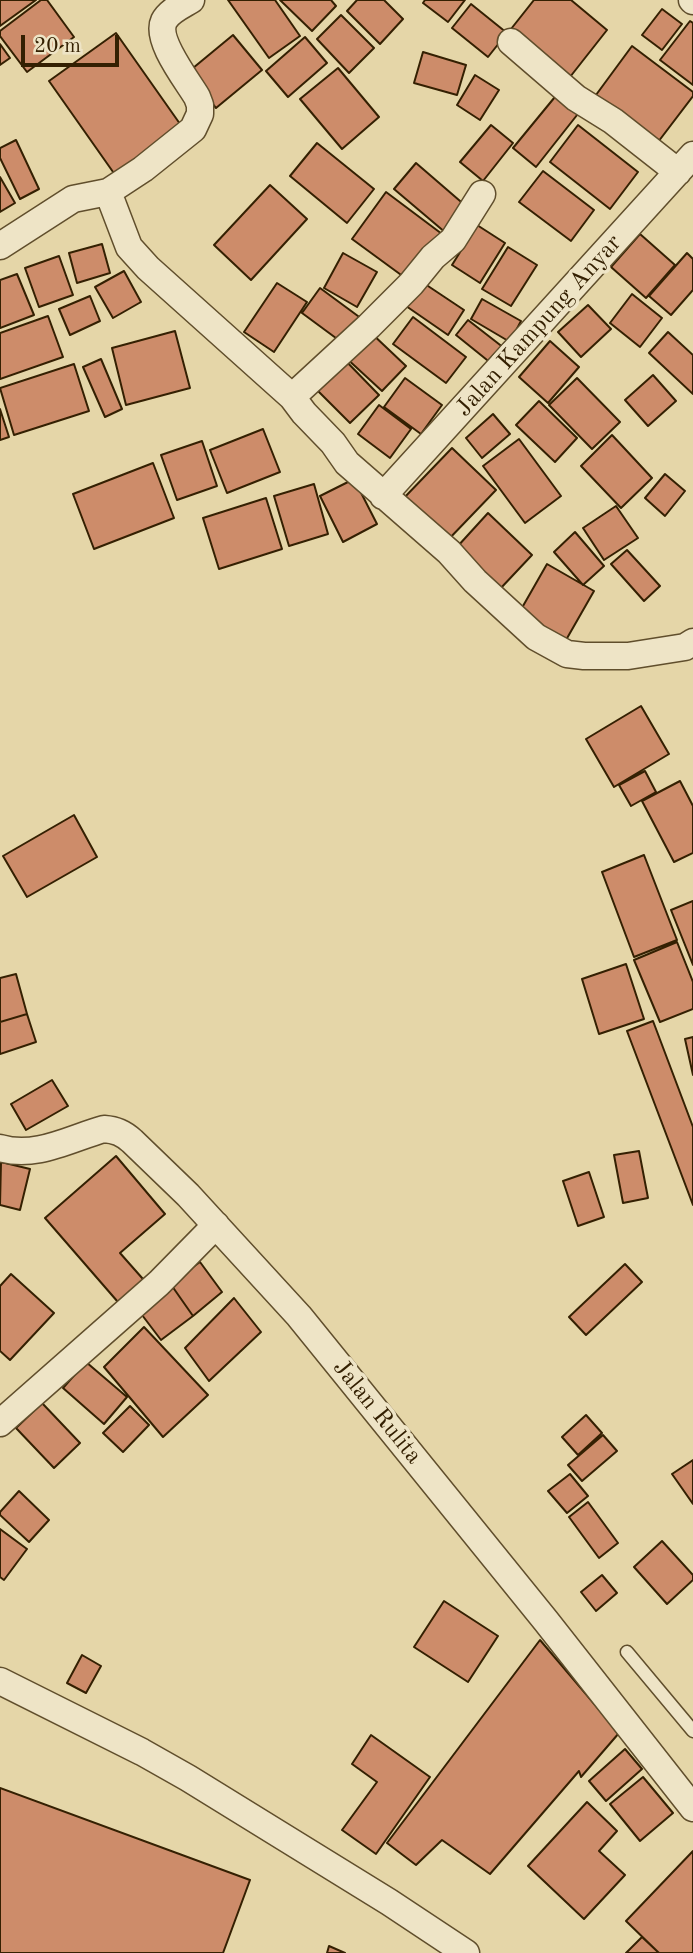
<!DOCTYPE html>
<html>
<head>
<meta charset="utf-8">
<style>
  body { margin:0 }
  #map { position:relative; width:693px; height:1953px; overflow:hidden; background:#e5d6a8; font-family:"Old Standard TT",serif }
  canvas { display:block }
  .scale { position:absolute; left:21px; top:35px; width:98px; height:32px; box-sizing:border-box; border:4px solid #342002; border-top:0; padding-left:9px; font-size:21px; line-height:24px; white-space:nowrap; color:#342002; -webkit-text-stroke:5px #eee4c6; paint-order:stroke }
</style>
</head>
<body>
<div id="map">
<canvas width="693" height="1953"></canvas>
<div class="scale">20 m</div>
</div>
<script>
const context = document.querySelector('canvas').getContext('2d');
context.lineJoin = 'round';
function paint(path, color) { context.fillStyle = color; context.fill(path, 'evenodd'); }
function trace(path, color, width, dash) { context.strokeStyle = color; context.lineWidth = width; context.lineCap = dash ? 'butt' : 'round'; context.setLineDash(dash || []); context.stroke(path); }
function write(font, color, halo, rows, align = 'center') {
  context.font = font + ' "Old Standard TT",serif'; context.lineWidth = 7; context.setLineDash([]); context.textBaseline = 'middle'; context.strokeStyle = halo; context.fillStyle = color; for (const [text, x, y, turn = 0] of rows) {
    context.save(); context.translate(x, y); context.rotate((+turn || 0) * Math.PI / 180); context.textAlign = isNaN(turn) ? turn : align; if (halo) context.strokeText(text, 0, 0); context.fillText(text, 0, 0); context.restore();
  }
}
const building = new Path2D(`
  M0,0H36L0,26Z
  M41,0H47L74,37L27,72L0,36V31Z
  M228,0H275L300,36L269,58Z
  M280,0H331L336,6L312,31Z
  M357,0H384L403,19L380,44L347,11Z
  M425,0H465L448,22L423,3Z
  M534,0H571L607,30L570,77L511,29Z
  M471,4L507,33L488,57L452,28Z
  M662,9L682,24L662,50L642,35Z
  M341,15L374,48L349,73L317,39Z
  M690,21L693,23V85L660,60Z
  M116,33L185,131L118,179L49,81Z
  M233,35L262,70L216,108L187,73Z
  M305,37L327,63L288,97L266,71Z
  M0,44L10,58L0,65Z
  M632,46L693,92V96L655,146L593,99Z
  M423,52L466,65L457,95L414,83Z
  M338,68L379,117L342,149L300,99Z
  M475,75L499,90L480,120L457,105Z
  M559,92L581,110L536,167L513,148Z
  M491,125L513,143L483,181L460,162Z
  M578,125L638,172L610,209L550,162Z
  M16,140L39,189L20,199L0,158V148Z
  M317,143L374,189L347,223L290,176Z
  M416,163L467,207L446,233L394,189Z
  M543,171L594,210L571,241L519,202Z
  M0,177L15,203L0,212Z
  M270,185L307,219L251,280L214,245Z
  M386,192L442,234L408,280L352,239Z
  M477,225L505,243L480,283L452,265Z
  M640,234L675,265L646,298L611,267Z
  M102,244L110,273L77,283L69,253Z
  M508,247L537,265L511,306L482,289Z
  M343,253L377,272L357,307L324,288Z
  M687,253L693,259V290L671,315L649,296Z
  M59,256L73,295L39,307L25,268Z
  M124,271L141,302L113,318L95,287Z
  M17,274L34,315L0,328V280Z
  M422,282L464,310L448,335L406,306Z
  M277,283L307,302L274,352L244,332Z
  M320,288L362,319L344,344L302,313Z
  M632,294L662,318L640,347L610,323Z
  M90,296L100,321L70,335L59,309Z
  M482,299L521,321L510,342L471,319Z
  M588,305L611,329L581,357L558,332Z
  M48,316L63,357L0,379V333Z
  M413,317L466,357L446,383L393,344Z
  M468,320L504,348L492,364L456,335Z
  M368,330L406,366L382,391L344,356Z
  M175,331L190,388L126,405L112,348Z
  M668,332L693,355V394L649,353Z
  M550,341L579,367L548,403L519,377Z
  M342,357L379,395L350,423L313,386Z
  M101,359L122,409L105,417L83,367Z
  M74,364L89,411L14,435L0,388Z
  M653,375L676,401L648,426L625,400Z
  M405,378L442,405L421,434L384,407Z
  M577,378L620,422L592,449L549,405Z
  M539,401L577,438L555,462L516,425Z
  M379,405L411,429L390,458L358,434Z
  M0,409L9,437L0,440Z
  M493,414L510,434L482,458L466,438Z
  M263,429L280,472L227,493L210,450Z
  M612,435L652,478L621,508L581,466Z
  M519,439L561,496L525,523L483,466Z
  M202,441L217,486L177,500L161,455Z
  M452,448L496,490L446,542L402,500Z
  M153,463L174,518L94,549L73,494Z
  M665,474L685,491L665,516L645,498Z
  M354,479L377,524L343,542L320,496Z
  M314,484L328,534L289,546L274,496Z
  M266,498L282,549L219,569L203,518Z
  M616,506L638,538L604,560L583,528Z
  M488,513L532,555L500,589L457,547Z
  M575,532L604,566L583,585L554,552Z
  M627,550L660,586L644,601L611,564Z
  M547,564L594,591L566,640L519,613Z
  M641,706L669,754L614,787L586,739Z
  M645,771L656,792L631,806L619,785Z
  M680,781L693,806V853L674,862L642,801Z
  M74,815L97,857L27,897L3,856Z
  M644,855L677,940L634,957L602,872Z
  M693,901V965L671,910Z
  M677,942L693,982V1009L660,1022L634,960Z
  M626,964L644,1019L599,1034L582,979Z
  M16,974L27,1014L0,1022V978Z
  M27,1014L36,1042L0,1054V1022Z
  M653,1021L693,1127V1205L627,1031Z
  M693,1037V1075L685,1039Z
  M52,1080L68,1106L26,1130L11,1104Z
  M639,1151L648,1198L623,1203L614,1155Z
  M116,1156L165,1214L120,1253L150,1287L124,1309L45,1218Z
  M1,1162L30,1169L20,1210L0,1205Z
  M589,1172L604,1217L578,1226L563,1181Z
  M200,1262L222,1292L193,1316L172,1286L168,1285Z
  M625,1264L642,1282L586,1335L569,1317Z
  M11,1274L54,1313L10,1360L0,1351V1286Z
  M172,1286L193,1316L161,1340L139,1311Z
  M234,1298L261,1332L209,1381L185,1348Z
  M144,1327L208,1395L163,1437L104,1367Z
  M86,1362L127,1397L104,1424L63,1388Z
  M42,1403L80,1443L54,1468L16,1428Z
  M130,1406L149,1425L123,1452L103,1433Z
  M586,1415L602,1433L578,1455L562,1437Z
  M603,1435L617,1451L582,1481L568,1465Z
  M693,1460V1504L672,1474Z
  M570,1474L588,1496L567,1513L548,1491Z
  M19,1491L49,1520L29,1542L0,1515V1512Z
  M588,1502L618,1543L599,1558L569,1517Z
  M0,1529L27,1549L4,1580L0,1577Z
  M662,1541L693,1575V1580L667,1604L634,1567Z
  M602,1575L617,1593L596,1611L581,1592Z
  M444,1601L498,1636L468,1682L414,1647Z
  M540,1640L619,1733L581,1777L579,1771L490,1874L442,1840L416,1865L387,1843Z
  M82,1655L101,1666L86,1693L67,1683Z
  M371,1735L430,1777L376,1854L342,1830L377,1782L352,1764Z
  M625,1749L642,1769L606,1801L589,1781Z
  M643,1777L673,1813L640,1841L610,1804Z
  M0,1788L250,1880L223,1953H0Z
  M587,1802L617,1831L599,1851L625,1875L584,1919L528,1866Z
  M693,1851V1953H659L626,1921Z
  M642,1937L659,1953H626Z
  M329,1946L345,1953H327Z`);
const lane = new Path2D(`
  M627,1652L693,1731`);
const street = new Path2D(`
  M692,0L693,1
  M511,42L576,98L613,121L678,172
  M108,192L129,247L148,268L292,397L304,413L333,443L347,463L449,552L475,581L536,637L567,654L584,656H628L685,647L693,642
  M0,246L73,199L108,192L143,169L193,129L200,114V105L197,97C187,80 155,40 164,21C169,11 183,5 191,0
  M292,397L369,326L411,284L433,257L453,240L482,194
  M383,496L693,155
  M0,1148C36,1159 71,1138 104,1129C116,1130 123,1133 132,1141L188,1195L299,1316L546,1621L693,1808
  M0,1423L159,1283L216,1225
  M0,1681L142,1752L188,1778L389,1902L466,1953`);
const streetNames = [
  ["Jalan Kampung Anyar",539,326,-48],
  ["Jalan Rulita",377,1412,51]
];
paint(building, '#cd8c6a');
trace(building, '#342002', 2);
trace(lane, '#604e2c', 15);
trace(street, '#604e2c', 29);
trace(lane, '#eee4c6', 12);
trace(street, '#eee4c6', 26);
write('24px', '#342002', '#eee4c6', streetNames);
</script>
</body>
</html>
